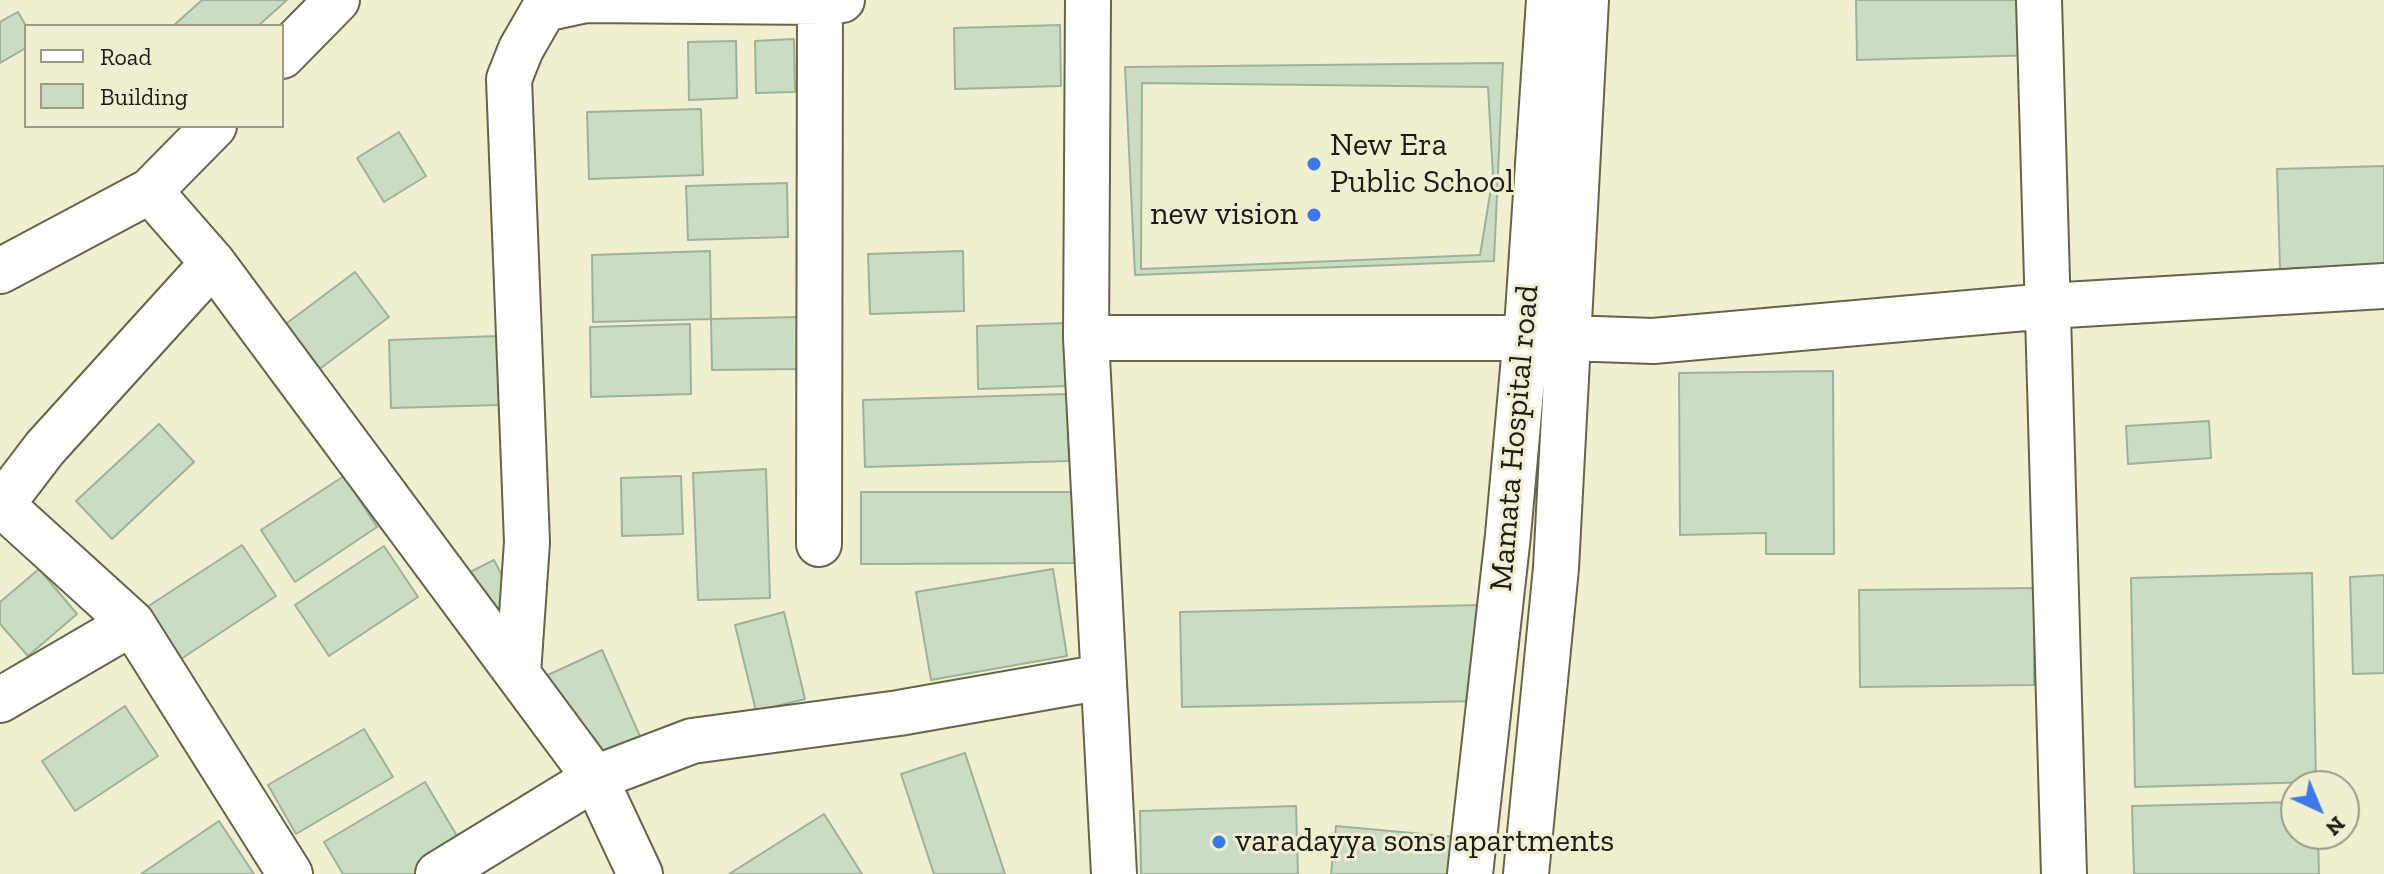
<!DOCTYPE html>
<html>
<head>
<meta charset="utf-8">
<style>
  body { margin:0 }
  #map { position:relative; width:2384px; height:874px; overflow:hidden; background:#f0efd1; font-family:"Zilla Slab",serif }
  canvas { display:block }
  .legend { position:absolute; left:24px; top:24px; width:260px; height:104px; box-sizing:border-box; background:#f0efd1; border:2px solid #9c9b84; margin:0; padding:10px 14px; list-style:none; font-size:24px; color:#1d1c11 }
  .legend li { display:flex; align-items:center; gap:16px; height:40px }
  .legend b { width:40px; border:2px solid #9c9b84 }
  .north { position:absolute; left:2280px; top:770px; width:80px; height:80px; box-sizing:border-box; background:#f0efd1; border:2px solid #9c9b84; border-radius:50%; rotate:136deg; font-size:22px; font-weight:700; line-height:32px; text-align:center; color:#1d1c11 }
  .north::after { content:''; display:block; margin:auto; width:28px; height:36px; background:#3d7ae9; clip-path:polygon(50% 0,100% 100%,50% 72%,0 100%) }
</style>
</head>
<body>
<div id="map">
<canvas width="2384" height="874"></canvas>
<ul class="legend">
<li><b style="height:10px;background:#fff"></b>Road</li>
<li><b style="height:22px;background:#caddc3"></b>Building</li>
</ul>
<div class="north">N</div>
</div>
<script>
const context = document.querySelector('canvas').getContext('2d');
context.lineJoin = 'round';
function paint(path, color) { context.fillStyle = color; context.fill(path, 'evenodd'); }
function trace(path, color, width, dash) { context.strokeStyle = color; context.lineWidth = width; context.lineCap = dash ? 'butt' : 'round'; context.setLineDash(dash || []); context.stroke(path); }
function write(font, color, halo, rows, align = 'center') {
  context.font = font + ' "Zilla Slab",serif'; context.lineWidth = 6; context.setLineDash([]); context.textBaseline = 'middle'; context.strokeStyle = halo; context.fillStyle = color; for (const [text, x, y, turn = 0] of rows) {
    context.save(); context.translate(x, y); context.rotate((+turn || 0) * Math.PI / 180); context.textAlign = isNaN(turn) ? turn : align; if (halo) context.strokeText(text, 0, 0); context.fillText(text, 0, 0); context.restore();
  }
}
const building = new Path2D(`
  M202,0H287L258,26H173Z
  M1856,0H2037L2038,55L1857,60Z
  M18,12L26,26V48L0,63V22Z
  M1060,25L1061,86L955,89L954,28Z
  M794,39L795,92L756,93L755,41Z
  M736,41L737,98L689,100L688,42Z
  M1503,63L1494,261L1135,275L1125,67Z
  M1142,83L1488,87L1493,176L1480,255L1141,269Z
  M701,109L703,175L589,179L587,112Z
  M399,132L426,176L384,202L357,158Z
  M2384,166V266L2280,269L2277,169Z
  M787,183L788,237L688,240L686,186Z
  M710,251L711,319L593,322L592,255Z
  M963,251L964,311L870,314L868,254Z
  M355,272L389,317L313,374L279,329Z
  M799,317L800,369L712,370L711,319Z
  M1067,323L1068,386L978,389L977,326Z
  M690,324L691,394L591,397L590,327Z
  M498,336L500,405L391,408L389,340Z
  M1833,371L1834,554H1766V533L1680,535L1679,373Z
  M1067,394L1069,461L865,467L863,400Z
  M2209,421L2211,458L2128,464L2126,426Z
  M159,424L194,462L112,539L76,501Z
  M766,469L770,598L698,600L693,473Z
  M344,476L377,527L295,582L261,530Z
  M681,476L683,534L622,536L621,478Z
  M861,492H1075L1074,563L861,564Z
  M242,545L276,596L178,661L144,609Z
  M384,546L418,597L329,656L295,605Z
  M494,560L516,603L488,618L466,574Z
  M39,569L77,614L28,656L0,624V602Z
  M1053,569L1067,656L931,680L916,592Z
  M2312,573L2316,782L2135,787L2131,578Z
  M2384,575V673L2353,674L2350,577Z
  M2034,588V685L1860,687L1859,590Z
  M1481,605L1482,701L1182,707L1180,612Z
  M784,612L805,699L756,711L735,625Z
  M602,650L646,750L592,774L548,675Z
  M125,706L158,756L75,811L42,761Z
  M364,729L393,777L296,834L268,785Z
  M965,753L1005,874H934L901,774Z
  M425,782L463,846L416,874H343L324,842Z
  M2296,802V834H2318L2319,874H2134L2132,806Z
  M1296,806L1298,874H1141L1140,811Z
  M824,814L862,874H729Z
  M219,821L254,874H141Z
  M1336,826L1466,838L1462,874H1331Z`);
const minor = new Path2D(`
  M1088,0L1086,338L1114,874
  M2039,0L2064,874
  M282,56L337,0
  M214,126L150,191L213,263L595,778L640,874
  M0,271L150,191
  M1086,338H1568L1653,341L2048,306L2384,286
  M2,505L132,623L290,874
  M0,507L45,448L213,263
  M819,544L820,0
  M518,674L527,542L509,79L521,49L544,9L586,0L820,2L842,0
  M0,700L132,623
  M438,874L595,778L692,741L899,713L1103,677
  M1470,874L1508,535L1528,313L1549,0
  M1526,874L1556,568L1586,0`);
const markers = [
  [1314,164,8,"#3d7ae9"],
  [1314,215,8,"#3d7ae9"],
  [1219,842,8,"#3d7ae9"]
];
const poiNames = [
  ["New Era",1330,146],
  ["Public School",1330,183],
  ["new vision",1298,215,"right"],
  ["varadayya sons apartments",1235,842]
];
const streetNames = [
  ["Mamata Hospital road",1515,438,-85]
];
paint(building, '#caddc3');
trace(building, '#9fb199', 2);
trace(minor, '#65654a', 48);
trace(minor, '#fff', 44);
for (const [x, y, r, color] of markers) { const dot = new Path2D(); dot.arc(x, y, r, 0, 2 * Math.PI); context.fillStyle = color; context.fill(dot); trace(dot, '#f0efd1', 3); }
write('32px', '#1d1c11', '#f0efd1', poiNames, 'left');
write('32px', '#1d1c11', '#f0efd1', streetNames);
</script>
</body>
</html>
